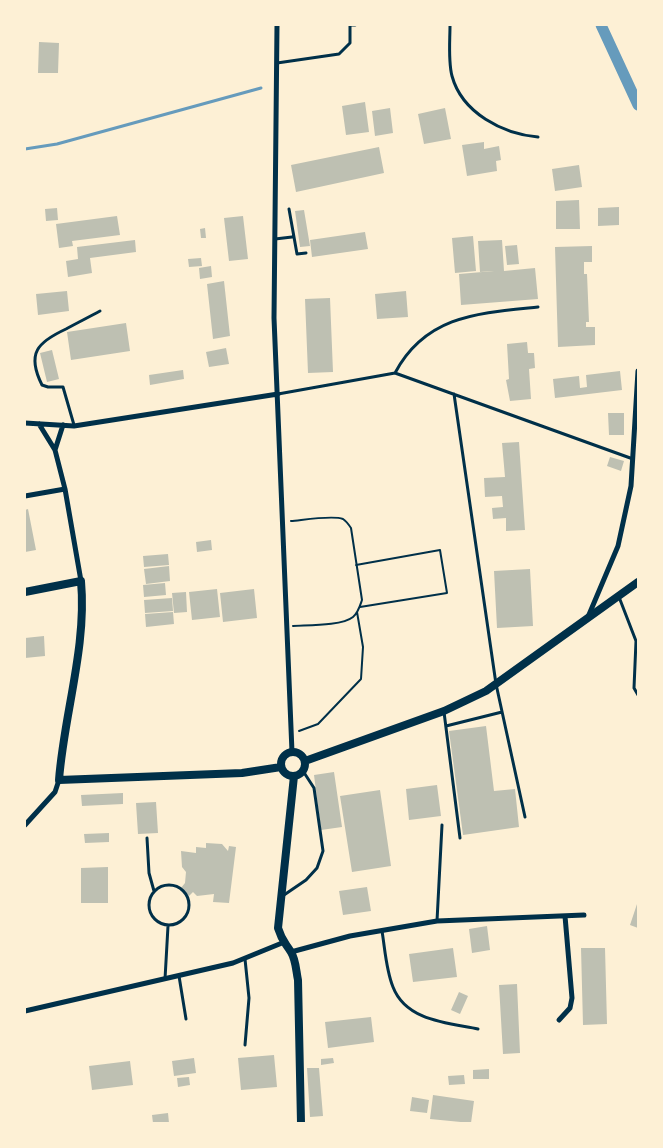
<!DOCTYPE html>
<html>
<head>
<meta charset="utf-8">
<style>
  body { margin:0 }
  #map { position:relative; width:663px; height:1148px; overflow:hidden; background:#fdf0d5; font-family:"Fira Sans Condensed",sans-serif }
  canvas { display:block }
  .frame { position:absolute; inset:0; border:26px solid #fdf0d5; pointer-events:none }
</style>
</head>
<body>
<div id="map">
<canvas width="663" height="1148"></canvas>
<div class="frame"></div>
</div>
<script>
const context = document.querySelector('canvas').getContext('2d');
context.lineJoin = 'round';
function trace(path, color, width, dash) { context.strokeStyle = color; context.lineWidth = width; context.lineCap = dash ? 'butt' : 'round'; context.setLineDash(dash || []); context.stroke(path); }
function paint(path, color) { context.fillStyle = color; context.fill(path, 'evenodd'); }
const stream = new Path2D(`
  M25,149L57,144L261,88`);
const canal = new Path2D(`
  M601,25L638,105`);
const building = new Path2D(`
  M39,42L59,43L58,73H38Z
  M365,102L369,132L346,135L342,106Z
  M390,108L393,133L375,136L372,111Z
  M445,108L451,139L424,144L418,114Z
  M484,142V149L499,146L501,160L496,161L497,171L467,176L462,145Z
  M379,147L384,173L296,192L291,165Z
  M579,165L582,187L555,191L552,169Z
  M579,200L580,229H556V201Z
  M619,207V225L598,226V208Z
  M57,208L58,220L46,221L45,209Z
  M304,210L310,246L300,247L295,211Z
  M117,216L120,235L72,241L73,246L59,248L56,224Z
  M243,216L248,259L229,261L224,218Z
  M205,228L206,238H201L200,229Z
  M365,232L368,249L312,257L310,240Z
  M473,236L476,271L455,273L452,238Z
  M135,240L136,252L90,258L92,273L68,277L66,261L78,259L77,247Z
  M502,240L504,271L535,268L538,299L461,305L459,274L494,271L480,272L478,241Z
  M517,245L519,264L507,265L505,246Z
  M592,246V262H584V274H587L589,322H586V327H595V345L558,347L555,247Z
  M201,258L202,266L189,267L188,259Z
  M211,266L212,277L200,279L199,268Z
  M224,281L230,336L213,339L207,284Z
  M67,291L69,311L38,315L36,294Z
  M406,291L408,317L377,319L375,294Z
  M330,298L333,372L308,373L305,299Z
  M126,323L130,351L71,360L67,332Z
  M527,342L528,353H534L535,368L529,369L531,399L510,401L506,380L509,379L507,344Z
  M226,348L229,364L209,367L206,352Z
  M52,350L59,379L47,382L40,353Z
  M183,370L184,379L150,385L149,375Z
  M620,371L622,390L555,398L553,379L579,376L580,388L587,387L586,375Z
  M608,413H624V435H609Z
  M519,442L525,530L506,531V518L493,519L492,508L503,507L502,496L485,497L484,478L505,477L502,443Z
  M610,457L624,461L621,471L607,466Z
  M28,509L36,550L25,552V510Z
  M211,540L212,550L197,552L196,542Z
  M168,554L169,565L144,567L143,556Z
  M169,566L170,581L146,584L144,569Z
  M530,569L533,626L497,628L494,571Z
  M165,583L166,595L144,597L143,585Z
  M217,589L220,617L192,620L189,592Z
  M254,589L257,618L223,622L220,593Z
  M186,592L187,612L174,613L172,593Z
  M172,598L173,611L145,613L144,600Z
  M173,612L174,624L146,627L145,614Z
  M44,636L45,656L25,658V638Z
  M486,726L494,791L515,789L519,827L463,835L449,731Z
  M334,772L342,827L321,830L314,775Z
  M437,785L441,816L409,820L406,789Z
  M380,790L391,866L352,872L340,796Z
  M123,793V804L82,806L81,795Z
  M156,802L158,833L138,834L136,803Z
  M109,833V842L85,843L84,834Z
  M206,843L222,844L228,851L229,846L236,847L229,903L213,902L214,894L197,896L193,892L189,896L181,888L185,883L186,872L182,867L181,851L196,853V847L206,848Z
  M108,867V903H81V868Z
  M367,887L371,911L343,915L339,891Z
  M638,901V928L630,925Z
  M487,926L490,950L472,953L469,929Z
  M453,948L457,977L413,982L409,954Z
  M581,948H605L607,1024L583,1025Z
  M517,984L520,1053L503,1054L499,985Z
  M459,992L468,996L460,1014L451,1010Z
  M371,1017L374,1042L328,1048L325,1022Z
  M274,1055L277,1087L241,1090L238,1058Z
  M194,1058L196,1073L174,1076L172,1061Z
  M333,1058L334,1063L321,1065V1059Z
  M130,1061L133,1085L92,1090L89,1066Z
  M307,1068H319L323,1116L310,1117Z
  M489,1069V1079H473V1070Z
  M464,1075L465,1084L449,1085L448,1076Z
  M189,1077L190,1085L178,1087L177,1078Z
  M433,1095L474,1101L471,1123L430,1119Z
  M412,1097L429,1100L427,1113L410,1111Z
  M168,1113L169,1123H153L152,1115Z`);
const path = new Path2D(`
  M291,521C303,520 333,515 343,519C346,521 349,525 351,528L362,600C360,606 358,613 353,617C342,626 307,625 293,626
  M356,565L440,550L447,593L360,607
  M299,731L318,724L361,679L363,647L357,612`);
const service = new Path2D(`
  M350,25H355
  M450,25C450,41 448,61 452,76C462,113 503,134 538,137
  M277,63L339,54L350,43V25
  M289,209L297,254L306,253
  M275,239L292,237
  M395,373C426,315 479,313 538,307
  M278,394L395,373L633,459
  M454,394L496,684L525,817
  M74,425L63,387H48L42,385C26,353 38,342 66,329C77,323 89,317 100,311
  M619,597L636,641L634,688L638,695
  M444,712L460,838
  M446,726L502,712
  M147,838L149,873L154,891
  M149 905a20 20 0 1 1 40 0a20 20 0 1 1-40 0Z
  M284,895L306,880L317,868L323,851L314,788L303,771
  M437,921L442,825
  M382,931C385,949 386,970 393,987C406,1021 448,1023 478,1029
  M245,959L249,998L245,1045
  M179,976L186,1019
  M165,979L168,926`);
const minor = new Path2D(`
  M277,25L274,318L292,752
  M25,423L74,426L278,394
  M39,424L55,450L65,489L81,581
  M55,450L63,425
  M25,496L65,489
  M588,617L618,546L631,486L638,371
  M25,825L55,792L59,780
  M291,952L350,936L437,921L584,915
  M25,1011L233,963L282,943
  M559,1020L570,1008L572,998L565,916`);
const tertiary = new Path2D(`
  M25,592L81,581C87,647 64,714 59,780L242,773L281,767
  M281 764a12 12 0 1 1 24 0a12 12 0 1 1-24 0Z
  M305,761L444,711L486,691L638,582
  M294,776L278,928C282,941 284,941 291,952C296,960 296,971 298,980L301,1123`);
trace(stream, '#669bbc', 3);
trace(canal, '#669bbc', 11);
paint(building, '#bec0b2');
trace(path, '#003049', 2);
trace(service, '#003049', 3);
trace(minor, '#003049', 5);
trace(tertiary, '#003049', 8);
</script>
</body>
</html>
